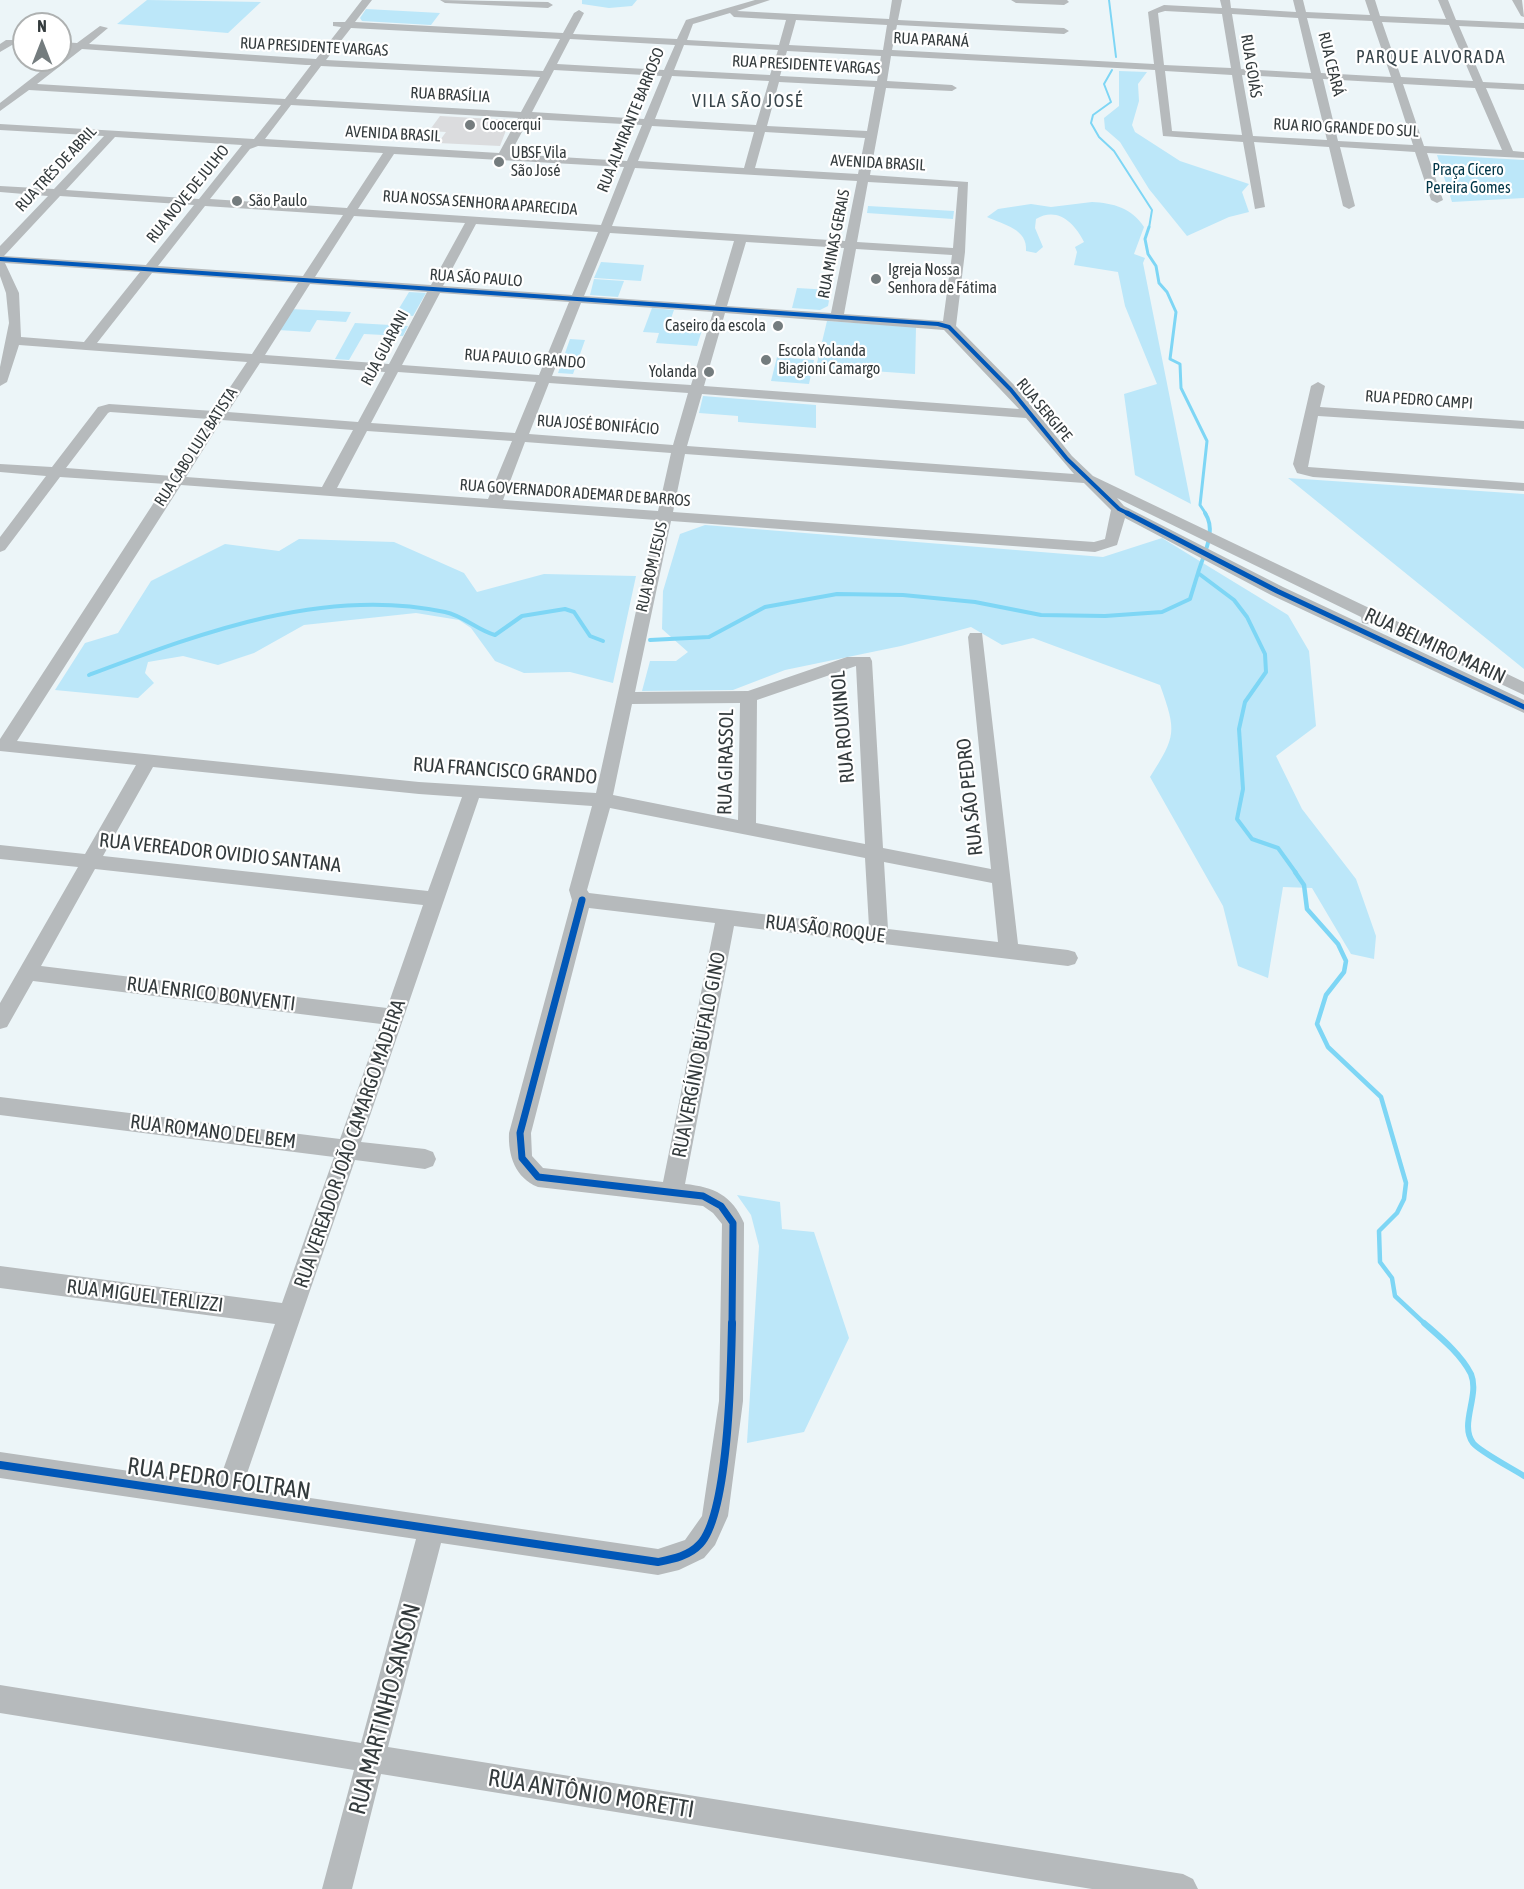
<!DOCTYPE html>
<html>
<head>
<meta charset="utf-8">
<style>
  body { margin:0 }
  #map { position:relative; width:1524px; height:1889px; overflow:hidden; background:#ecf5f8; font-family:"Asap Condensed",sans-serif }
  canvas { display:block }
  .north { position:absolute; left:12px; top:12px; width:60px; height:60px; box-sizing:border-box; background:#fff; border:2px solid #aeb1b1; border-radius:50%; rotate:0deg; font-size:16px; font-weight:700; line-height:24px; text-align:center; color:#343b3d }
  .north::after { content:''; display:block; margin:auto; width:21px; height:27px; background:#747c7e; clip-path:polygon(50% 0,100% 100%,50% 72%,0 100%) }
</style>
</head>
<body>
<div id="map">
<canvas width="1524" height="1889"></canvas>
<div class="north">N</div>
</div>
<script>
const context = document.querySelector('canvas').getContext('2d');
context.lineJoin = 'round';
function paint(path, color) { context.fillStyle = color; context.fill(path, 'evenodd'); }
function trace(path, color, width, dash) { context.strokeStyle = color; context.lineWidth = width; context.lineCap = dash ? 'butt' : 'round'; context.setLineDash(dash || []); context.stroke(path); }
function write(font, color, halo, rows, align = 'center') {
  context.font = font + ' "Asap Condensed",sans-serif'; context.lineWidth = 4.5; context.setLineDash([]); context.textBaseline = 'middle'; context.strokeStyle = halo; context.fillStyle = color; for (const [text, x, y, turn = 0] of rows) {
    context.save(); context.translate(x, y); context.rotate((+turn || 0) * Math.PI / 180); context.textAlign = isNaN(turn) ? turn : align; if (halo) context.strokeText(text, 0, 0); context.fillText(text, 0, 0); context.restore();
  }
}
const green = new Path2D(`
  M147,0L261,2L228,33L117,24Z
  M582,0H637L632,6L609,8L582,4Z
  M366,9L440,13L431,25L362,21L360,18Z
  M1119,71L1147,72L1138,84L1139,101L1132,125L1135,132L1180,161L1249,184L1242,192L1249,212L1229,217L1187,236L1149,189L1120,142L1105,129L1104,118L1119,106Z
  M1437,155L1524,160V198L1452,202Z
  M1092,202C1113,203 1132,208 1144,227L1134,254L1145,258L1143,263L1191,504L1135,475L1124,394L1157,384L1125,306L1118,272L1074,265L1077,252L1075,247L1084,242C1075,224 1058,206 1036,219L1035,228L1043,247L1036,253L1026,251C1028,229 1004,225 987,217L998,209L1031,204L1051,207Z
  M868,206L954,211L953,219L867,213Z
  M601,262L644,265L641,281L594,278Z
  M594,279L624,281L618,297L590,295Z
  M797,288L831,290L828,306L820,310L792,308Z
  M409,292L426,293L413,316L395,315Z
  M652,308L674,310L668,327L702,330L697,346L656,343L659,333L643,332Z
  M291,309L351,312L346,322L317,320L310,332L278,330Z
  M827,321L916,327L915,374L816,367Z
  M355,323L408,326L403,336L364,334L349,360L335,359Z
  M570,339L585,340L573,374L558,373Z
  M777,357L814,360L809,384L771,381Z
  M703,396L816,405V428L738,422V416L699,413Z
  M1288,478L1524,494V669Z
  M705,525L1103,557L1162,538L1288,615L1309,651L1316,726L1276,756L1302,809L1356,879L1376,936L1374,959L1351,954L1312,888L1283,887L1268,978L1238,966L1223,906L1150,777C1176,736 1177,732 1160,685L1033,638L1002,645L971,627L901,646L785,670L733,690L642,691L650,661H676L688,652L662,629L663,591L680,534Z
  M299,539L394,542L464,573L477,592L544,574L636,576L613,683L570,672L524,673L495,661L471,628L459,620L416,613L304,625L254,653L218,665L183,656L148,662L145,673L154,683L138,698L55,690L85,643L118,633L151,581L225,544L279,551Z
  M737,1195L780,1202L782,1229L814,1232L849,1338L804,1432L747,1443L759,1246L751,1215Z`);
const streamFar4 = new Path2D(`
  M1109,0L1116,57
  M1112,70L1104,84L1111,102L1093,115L1091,123L1099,137L1114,151L1152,210L1149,228`);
const streamFar3 = new Path2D(`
  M1149,227L1145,239L1148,254L1156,266L1159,283L1167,292L1176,312L1170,359L1180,364L1181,388L1207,441L1200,505L1206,514`);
const streamFar2 = new Path2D(`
  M1205,513C1217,531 1204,553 1198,573L1234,600L1247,617L1265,654L1266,672L1245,702L1239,729L1243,789L1237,819L1252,839L1278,848L1296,873
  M650,640L709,637L765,607L837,594L903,595L975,602L1041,615L1105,616L1162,612L1190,599L1198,573
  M89,675C201,633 324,586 445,612C464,616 477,630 495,635L522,616L565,609L574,612L590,636L603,641`);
const streamFar1 = new Path2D(`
  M1295,872L1304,885L1307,909L1338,944L1346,961L1344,972L1326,995L1317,1024L1328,1047L1381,1097L1406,1183L1404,1199L1397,1213L1379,1231L1380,1262L1392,1278L1395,1296L1425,1324`);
const stream = new Path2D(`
  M1424,1323C1440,1337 1461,1354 1471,1374C1480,1396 1459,1424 1473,1443C1479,1451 1513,1469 1524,1476`);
const building = new Path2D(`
  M440,116L510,120L500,146L438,143L446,132L429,131Z`);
const minor = new Path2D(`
  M362,0H372L355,22L563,33L574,13L579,10L584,13L573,34L677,39L686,20L755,0H770L737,11L889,19L892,0H902L898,20L1064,28L1069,31L1064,34L897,25L892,50L1154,64L1148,12L1164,5L1222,8L1220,0H1230L1231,8L1296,12L1293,0H1303L1306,12L1370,15L1365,0H1375L1380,16L1446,19L1438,0H1448L1456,20L1524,23V29L1459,26L1483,82L1524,84V90L1486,88L1513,151L1524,152V158L1427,153L1443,200L1437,203L1431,200L1415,152L1340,147L1355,206L1349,209L1343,206L1329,147L1254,142L1265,207L1255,209L1243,142L1163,136L1155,70L891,56L887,81L952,85L957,88L952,91L886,88L870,175L968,182L965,252L956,326L1016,387L1072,456L1093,476L1524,682V695L1378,626L1362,623L1361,617L1117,498L1124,506L1283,587L1524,700V713L1271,595L1125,518L1117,545L1095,552L671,521L635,692L748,691L847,657H870L872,661L883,848L991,869L968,637L970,633H982L1018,944L1068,950L1075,952L1078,958L1075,964L1068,966L734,926L685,1184C714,1187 732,1195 744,1223L743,1401L728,1516L715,1545L704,1558L679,1570L658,1575L441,1543L388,1747L1183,1874L1193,1879L1198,1889H1092L381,1774L352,1889H322L354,1770L0,1713V1685L361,1743L416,1539L0,1478V1452L218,1484L275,1324L0,1288V1266L282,1303L334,1157L0,1115V1097L340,1139L381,1024L33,981L7,1027L0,1029V1003L78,867L0,859V845L85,854L136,765L0,751V739L166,484L60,477L5,550L0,552V537L46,476L0,472V464L52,467L98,407L109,404L214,411L247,362L19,345L7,382L0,386V367L9,323L6,293L0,276V246L48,196L0,192V186L54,189L104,136L0,130V124L254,139L281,105L29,90L0,111V103L55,60H60V56L70,49L60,48V42L77,43L100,26L108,28L89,44L316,59L341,27L333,26V22H345ZM1165,11L1222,14L1231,68L1164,65L1158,13ZM730,13L734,17L786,20L779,45L687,40L693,24ZM1232,14L1298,18L1311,73L1241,69ZM1307,18L1372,21L1391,77L1321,73ZM796,20L887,25L883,50L789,45ZM1382,22L1449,25L1473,81L1401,77ZM351,28L560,39L543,71L326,60ZM570,39L675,45L664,70L557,64ZM684,45L778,50L770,75L674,70ZM82,49L306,65H311L285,99L37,84ZM787,51L881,56L877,81L780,76ZM321,66L540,77L521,112L296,99ZM554,70L662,76L644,119L532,112ZM1165,71L1232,75L1242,135L1172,131ZM1242,75L1312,79L1327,140L1253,136ZM672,76L769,81L756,125L655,119ZM1323,79L1393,83L1413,145L1338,141ZM779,82L875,87L867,131L767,126ZM1403,84L1475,88L1502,150L1424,146ZM291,105L518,118L499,153L265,139ZM529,119L642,125L627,161L510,154ZM652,126L754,132L744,168L638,161ZM765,132L865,138L858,174L755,168ZM115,137L242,145L199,199L66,190ZM258,146L383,153L347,208L210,199L250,149ZM394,154L624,167L601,225L358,209ZM635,168L857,181L845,241L612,226ZM868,182L958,187L953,248L857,242ZM60,196L194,205L146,265L4,256ZM205,206L343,215L303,276L158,266ZM354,216L465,223L431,285L315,277ZM476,224L598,232L572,295L443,286ZM610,233L734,241L715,305L584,296ZM746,242L844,248L831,313L727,306ZM856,249L952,255L943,321L844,314ZM5,263L140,272L84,342L21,337L19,293ZM152,273L298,283L252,354L97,343ZM310,284L427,292L389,364L265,355ZM440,293L569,302L539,375L402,365ZM581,303L713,312L691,385L552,376ZM725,313L944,330L1019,409L704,386ZM260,363L385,372L358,422L228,412ZM398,372L536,382L515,433L371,423ZM549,383L688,393L673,445L529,434ZM702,394L1026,418L1074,474L687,446ZM108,413L110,412L209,419L172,476L66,468ZM222,420L353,430L322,487L186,477ZM367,431L512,441L488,499L337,488ZM525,442L671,453L658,511L503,500ZM685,454L1084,483L1111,510L1105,539L1094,542L673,512ZM181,485L656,520L596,793L419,782L17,741ZM856,666L865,844L756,823L757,700ZM740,703L738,820L613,795L632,704ZM153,767L419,794L462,797L428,891L103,856ZM479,798L592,806L569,890L572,900L509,1133C508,1155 515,1178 538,1187L703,1206L713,1213L722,1224L719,1401L702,1516L685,1540L658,1549L242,1488L355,1160L425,1169L433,1166L436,1159L433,1152L425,1149L361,1142ZM610,808L865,858L869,927L589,893L587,890ZM884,862L992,883L998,942L888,929ZM95,869L423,905L387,1008L41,966ZM589,908L715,923L663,1182L543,1168L532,1156L531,1133Z
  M440,0L548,2L553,5L548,8L445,3Z
  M1011,0H1067L1069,2L1064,5L1016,3Z
  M1512,0H1522L1524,17L1521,16Z
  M6,40H24V46L12,45L0,52V44Z
  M1318,382L1325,386L1320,407L1524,421V429L1318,416L1308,467L1524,483V491L1313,477L1297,473L1293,464L1311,386Z`);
const cyclewayFar3 = new Path2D(`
  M0,259L938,324L949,327L1011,390L1067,459L1119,509L1129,514`);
const cyclewayFar2 = new Path2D(`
  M1127,513L1277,591L1524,707`);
const cyclewayFar1 = new Path2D(`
  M582,900L520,1133L522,1158L538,1177L703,1196L721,1206L733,1223L732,1324`);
const cycleway = new Path2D(`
  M0,1465L658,1562C673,1559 689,1556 700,1544C729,1513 731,1368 732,1323`);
const markers = [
  [470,125,6,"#747c7e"],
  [499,162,6,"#747c7e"],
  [237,201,6,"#747c7e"],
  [876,279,6,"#747c7e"],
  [778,326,6,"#747c7e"],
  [766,360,6,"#747c7e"],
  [709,372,6,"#747c7e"]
];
const farStreetnames = [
  ["RUA PARANÁ",931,40,3],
  ["RUA PRESIDENTE VARGAS",314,47,3],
  ["RUA CEARÁ",1331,64,76],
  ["RUA PRESIDENTE VARGAS",806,65,3],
  ["RUA GOIÁS",1251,66,81],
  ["RUA BRASÍLIA",450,95,3],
  ["RUA ALMIRANTE BARROSO",631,120,-68],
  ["RUA RIO GRANDE DO SUL",1346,128,3],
  ["AVENIDA BRASIL",393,134,3],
  ["AVENIDA BRASIL",878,163,3],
  ["RUA TRÊS DE ABRIL",56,169,-47],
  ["RUA NOVE DE JULHO",188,194,-51],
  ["RUA NOSSA SENHORA APARECIDA",480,203,4],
  ["RUA MINAS GERAIS",834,244,-79],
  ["RUA SÃO PAULO",476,278,4],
  ["RUA GUARANI",385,348,-62],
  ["RUA PAULO GRANDO",525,359,4],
  ["RUA PEDRO CAMPI",1419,400,4],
  ["RUA SERGIPE",1044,410,50],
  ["RUA JOSÉ BONIFÁCIO",598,425,4],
  ["RUA CABO LUIZ BATISTA",196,447,-57],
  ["RUA GOVERNADOR ADEMAR DE BARROS",575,493,4],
  ["RUA BOM JESUS",652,567,-77]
];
const farPoinames = [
  ["Coocerqui",482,125],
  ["UBSF Vila",511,153],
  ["São José",511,171],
  ["São Paulo",249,201],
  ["Igreja Nossa",888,270],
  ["Senhora de Fátima",888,288],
  ["Caseiro da escola",766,326,"right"],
  ["Escola Yolanda",778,351],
  ["Biagioni Camargo",778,369],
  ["Yolanda",697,372,"right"]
];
const farParknames = [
  ["Praça Cícero",1468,170],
  ["Pereira Gomes",1468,188]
];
const farNeighbourhoodnames = [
  ["PARQUE ALVORADA",1431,57],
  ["VILA SÃO JOSÉ",748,101]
];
const streetNames = [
  ["RUA BELMIRO MARIN",1435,646,25],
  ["RUA ROUXINOL",843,727,-95],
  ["RUA GIRASSOL",726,762,-89],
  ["RUA FRANCISCO GRANDO",505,771,4],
  ["RUA SÃO PEDRO",970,797,-96],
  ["RUA VEREADOR OVIDIO SANTANA",220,853,6],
  ["RUA SÃO ROQUE",825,929,7],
  ["RUA ENRICO BONVENTI",211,994,7],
  ["RUA VERGÍNIO BÚFALO GINO",699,1055,-79],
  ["RUA ROMANO DEL BEM",213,1132,7],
  ["RUA VEREADOR JOÃO CAMARGO MADEIRA",350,1144,-71],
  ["RUA MIGUEL TERLIZZI",145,1296,7]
];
const nearStreetnames = [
  ["RUA PEDRO FOLTRAN",219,1479,8],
  ["RUA MARTINHO SANSON",385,1709,-75],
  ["RUA ANTÔNIO MORETTI",591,1794,9]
];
paint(green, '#bce7f9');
trace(streamFar4, '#7ed6f5', 2);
trace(streamFar3, '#7ed6f5', 3);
trace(streamFar2, '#7ed6f5', 4);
trace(streamFar1, '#7ed6f5', 4.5);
trace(stream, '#7ed6f5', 6);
paint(building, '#dbdcde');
paint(minor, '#b6babc');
trace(cyclewayFar3, '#0057b8', 4);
trace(cyclewayFar2, '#0057b8', 5);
trace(cyclewayFar1, '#0057b8', 7);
trace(cycleway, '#0057b8', 8);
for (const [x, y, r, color] of markers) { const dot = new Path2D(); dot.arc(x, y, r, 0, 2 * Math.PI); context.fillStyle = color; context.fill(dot); trace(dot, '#fff', 2); }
write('16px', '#343b3d', '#fff', farStreetnames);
write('16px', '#343b3d', '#fff', farPoinames, 'left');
write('16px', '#003648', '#fff', farParknames);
context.letterSpacing = '1.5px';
write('18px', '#37444a', '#fff', farNeighbourhoodnames);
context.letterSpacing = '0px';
write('20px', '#343b3d', '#fff', streetNames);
write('24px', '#343b3d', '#fff', nearStreetnames);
</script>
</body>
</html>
